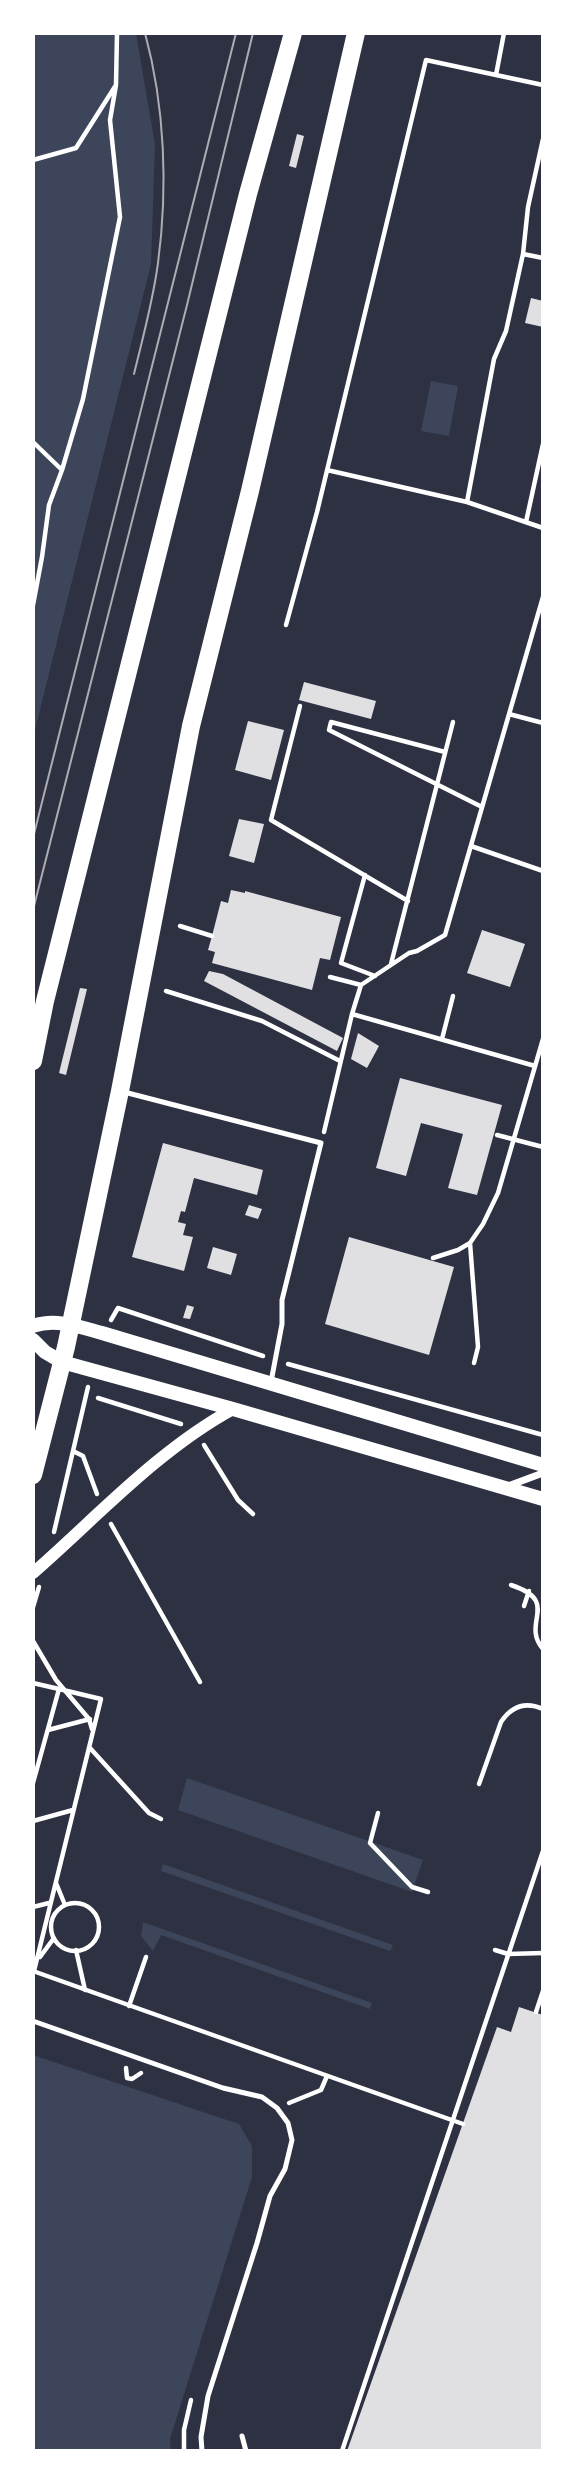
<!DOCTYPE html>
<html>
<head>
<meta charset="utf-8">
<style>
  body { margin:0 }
  #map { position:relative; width:576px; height:2484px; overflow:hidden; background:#2d3142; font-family:Overpass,sans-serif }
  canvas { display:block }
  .frame { position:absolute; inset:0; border:35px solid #fff; pointer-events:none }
</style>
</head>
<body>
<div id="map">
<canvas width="576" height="2484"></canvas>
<div class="frame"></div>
</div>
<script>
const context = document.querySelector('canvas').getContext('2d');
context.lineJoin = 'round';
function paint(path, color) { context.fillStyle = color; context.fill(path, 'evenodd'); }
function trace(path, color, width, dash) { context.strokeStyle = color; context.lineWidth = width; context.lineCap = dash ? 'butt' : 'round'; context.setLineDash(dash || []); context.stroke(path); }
const green = new Path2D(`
  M33,33H136L155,145L151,264L33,738Z
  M431,381L458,386L449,436L421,431Z
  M187,1778L423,1860L412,1892L178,1810Z
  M163,1864L393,1945L390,1951L161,1871Z
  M143,1922L372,2003L370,2009L161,1935L153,1951L141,1936Z
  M33,2055L239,2124L252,2146V2177L170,2439L171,2451H33Z`);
const building = new Path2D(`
  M297,134L304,136L296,168L289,166Z
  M531,298L543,301V327L525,323Z
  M304,682L376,701L371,719L299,700Z
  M248,721L284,730L271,780L235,770Z
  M239,819L264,824L254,863L229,856Z
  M231,890L245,893V891L341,917L330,960L320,958L312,990L212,963L215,952L208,950L212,936L221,901L228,903Z
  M482,930L525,944L510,987L467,973Z
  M209,971L223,974L343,1038L337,1051L204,981Z
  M80,988L87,989L66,1075L59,1073Z
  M358,1033L379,1046L367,1068L351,1059Z
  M400,1078L502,1105L477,1195L448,1188L463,1134L421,1123L406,1176L376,1168Z
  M163,1143L263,1170L257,1195L194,1178L185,1212L181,1211L178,1222L186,1224L183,1235L193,1237L184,1271L132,1257Z
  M249,1205L262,1209L258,1219L245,1215Z
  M349,1237L454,1267L429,1355L325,1324Z
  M213,1247L237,1254L231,1275L207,1268Z
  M187,1305L194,1307L190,1319L183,1318Z
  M519,2007L543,2015V2451H347L497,2027L511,2032Z`);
const path = new Path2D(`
  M496,75L543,85
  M543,139L528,207L523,254L543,258
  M33,160L76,148L116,85L117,33
  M33,442L62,470
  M327,470L467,502L543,528
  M467,502L494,359L506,331L523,254
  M526,522L543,444
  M33,605L42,557L49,505L62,470L83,399L120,217L110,120L116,85
  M286,625L317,512L426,60L496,75L504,33
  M300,706L271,820L408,901
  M509,714L543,723
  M445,752L331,722L329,730L482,807
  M471,846L543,871
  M365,875L341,963L375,976
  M180,926L212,936
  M391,964L453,722
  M330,977L361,985
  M166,991L262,1021L340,1061
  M352,1014L535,1066
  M442,1039L453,996
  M324,1132L352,1014L361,985L409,953L417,951L445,935L543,597
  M497,1135L543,1147
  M470,1243L478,1347L474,1363
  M433,1258L458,1250L470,1243L483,1224L498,1193L543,1039
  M111,1320L118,1308L263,1356
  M288,1364L543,1435
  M98,1398L181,1424
  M204,1445L238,1500L253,1514
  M73,1451L83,1456L97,1494
  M111,1524L200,1682
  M54,1532L88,1387
  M511,1585C562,1602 520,1622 543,1649
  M524,1606L529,1591
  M33,1607L39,1587
  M33,1641L56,1680L89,1719L92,1729
  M33,1683L59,1689
  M48,1730L90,1719
  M90,1748L149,1813L161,1819
  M33,1783L59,1689L101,1699L34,1971
  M479,1784L501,1722C511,1707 525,1701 543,1709
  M378,1813L370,1843L412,1887L428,1892
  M33,1821L73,1810
  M56,1883L65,1905
  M51 1927a24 24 0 1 1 48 0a24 24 0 1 1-48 0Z
  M33,1907L49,1903
  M76,1950L85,1990
  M495,1950L508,1954L543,1953
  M40,1957L54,1938
  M33,1971L463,2124
  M129,2006L146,1957
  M536,2012L543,1991
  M126,2068L127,2078L132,2079L141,2073
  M289,2103L321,2090L327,2076
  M184,2451V2430L191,2400
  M342,2451L543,1851`);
const service = new Path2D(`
  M124,1092L321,1143L282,1300V1324L271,1382
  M33,2021L223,2088L262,2097L277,2108L288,2123L292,2140L285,2169L270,2196L257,2243L208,2396L201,2437L202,2451
  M242,2436L246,2451`);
const minor = new Path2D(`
  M508,1486L543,1473`);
const tertiary = new Path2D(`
  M33,1573C97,1517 158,1450 233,1409`);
const secondary = new Path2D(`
  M33,1326C56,1318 80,1327 102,1333L543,1465
  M33,1340L45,1352L62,1362L233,1409L543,1499`);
const primary = new Path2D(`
  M33,1061L45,1001L248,194L293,33
  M33,1475L66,1347L120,1091L191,726L250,491L356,33`);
const tram = new Path2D(`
  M134,374C143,337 153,301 158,263C168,188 165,107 145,33
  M33,838L236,33
  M33,910L187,305L253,33`);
paint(green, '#3c4559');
paint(building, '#e0e0e3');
trace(path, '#fff', 4.5);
trace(service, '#fff', 5);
trace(minor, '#fff', 7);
trace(tertiary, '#fff', 12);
trace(secondary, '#fff', 14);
trace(primary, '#fff', 18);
trace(tram, '#abadb3', 2);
</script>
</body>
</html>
